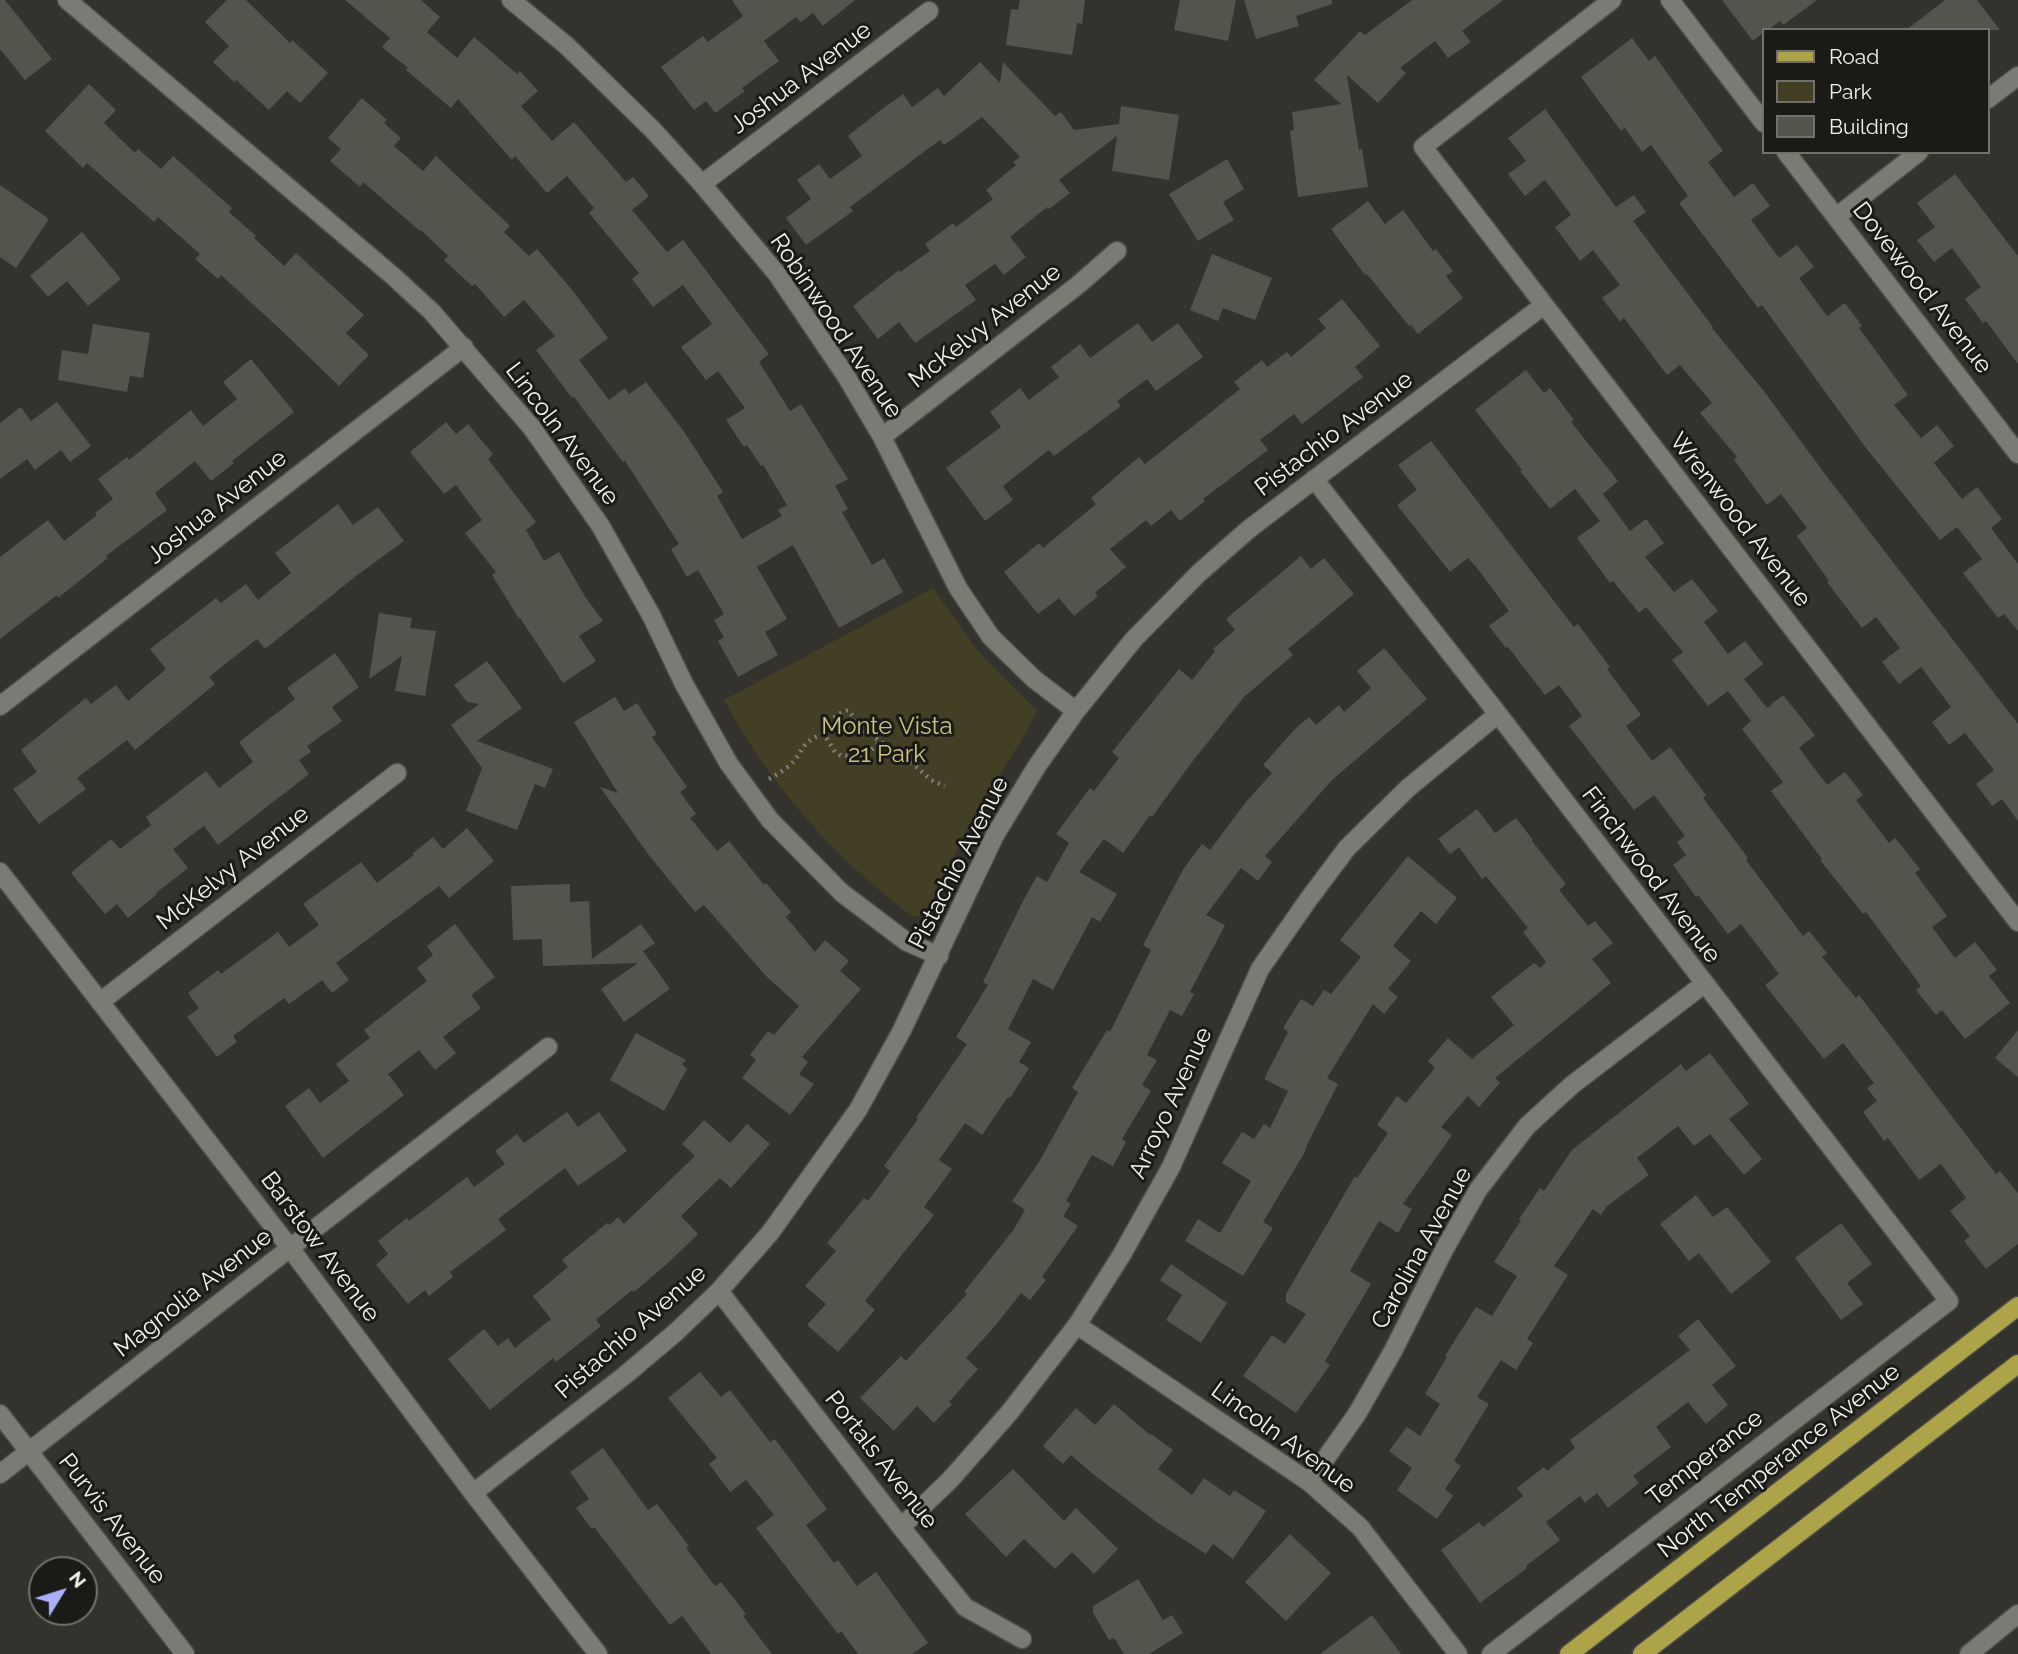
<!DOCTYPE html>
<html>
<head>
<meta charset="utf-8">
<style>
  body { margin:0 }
  #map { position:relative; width:2018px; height:1654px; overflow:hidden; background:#33322c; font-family:Raleway,sans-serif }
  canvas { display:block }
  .legend { position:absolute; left:1762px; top:28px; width:228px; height:126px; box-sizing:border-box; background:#1a1a17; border:2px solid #70706d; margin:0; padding:9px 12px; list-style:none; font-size:21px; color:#f2f1ed }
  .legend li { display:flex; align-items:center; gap:14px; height:35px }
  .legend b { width:35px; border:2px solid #70706d }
  .north { position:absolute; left:28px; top:1556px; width:70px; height:70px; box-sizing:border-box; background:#1a1a17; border:2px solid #70706d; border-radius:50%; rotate:52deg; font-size:19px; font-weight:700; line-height:28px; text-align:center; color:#f2f1ed }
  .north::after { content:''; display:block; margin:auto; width:24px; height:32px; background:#adaffb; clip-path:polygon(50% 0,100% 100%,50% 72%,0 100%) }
</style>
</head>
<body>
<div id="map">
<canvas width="2018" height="1654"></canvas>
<ul class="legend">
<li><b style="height:9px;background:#ada348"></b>Road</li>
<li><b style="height:19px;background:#423f25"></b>Park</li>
<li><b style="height:19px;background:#54544d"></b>Building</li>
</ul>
<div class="north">N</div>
</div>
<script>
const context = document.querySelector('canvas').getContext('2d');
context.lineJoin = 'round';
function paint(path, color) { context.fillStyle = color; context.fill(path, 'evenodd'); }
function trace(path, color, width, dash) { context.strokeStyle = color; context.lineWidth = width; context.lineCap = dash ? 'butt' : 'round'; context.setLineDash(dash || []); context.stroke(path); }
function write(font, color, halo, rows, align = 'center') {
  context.font = font + ' Raleway,sans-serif'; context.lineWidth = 6; context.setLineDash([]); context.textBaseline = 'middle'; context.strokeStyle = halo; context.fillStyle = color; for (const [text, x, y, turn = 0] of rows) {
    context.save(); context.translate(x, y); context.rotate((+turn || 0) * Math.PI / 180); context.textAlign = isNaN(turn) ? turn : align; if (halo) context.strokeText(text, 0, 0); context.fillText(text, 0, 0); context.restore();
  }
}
const green = new Path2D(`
  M933,588L978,651L1037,711L1027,731L972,820L925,914L913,917C835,858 770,786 724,700Z`);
const building = new Path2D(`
  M0,0H5L52,59L25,80L0,49Z
  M227,0H246L290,43L292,40L328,73L300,103L287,91L269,110L236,80L234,82L213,62L229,46L205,22Z
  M345,0H421L440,17L427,32L457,58L474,37L517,74L520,71L538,91L521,106L552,141L574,122L626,182L633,177L649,196L632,210L667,252L683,240L769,354L759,362L790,411L801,404L848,479L835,486L848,509L842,512L872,565L884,558L903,592L839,628L793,545L757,567L787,619L765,632L778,655L738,677L718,641L724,637L714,620L724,614L698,570L687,577L671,549L679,544L625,461L623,462L574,397L572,398L536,350L555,336L524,300L504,317L475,284L472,286L444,260L448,256L421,230L420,231L363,182L360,187L330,161L341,149L328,138L362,98L387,120L384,123L401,138L394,146L423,171L436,156L510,226L504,232L529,256L537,249L573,291L608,338L579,360L609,400L625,388L629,394L646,382L685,433L723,492L717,496L742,539L782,516L778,510L787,505L763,465L761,466L747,445L744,447L726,420L745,408L718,371L706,380L681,347L712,324L683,285L653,307L632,279L639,273L589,213L594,208L567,176L547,193L515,156L512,160L458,99L451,108L406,70L408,68L382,47L390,38Z
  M732,0H855L823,26L813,13L801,22L796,17L764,41L779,61L742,88L745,91L715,113L706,101L694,110L661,67L703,36L708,42L743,16Z
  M1020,0H1085L1082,24L1077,23L1072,55L1006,45L1011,9L1018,10Z
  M1180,0H1236L1228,41L1174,30Z
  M1244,0H1332V4L1296,16L1299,26L1256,39Z
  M1412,0H1503L1462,31L1471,42L1448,58L1435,41L1400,68L1406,73L1378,103L1347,75L1359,150L1362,149L1368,187L1298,197L1290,131L1294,130L1292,112L1341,104L1314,80L1360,31L1365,35Z
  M1722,0H1817L1783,25L1780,21L1768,30H1764V32L1753,41Z
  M1945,0H1977L2000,30H1906Z
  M1632,38L1649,61L1655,56L1723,151L1708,162L1734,197L1753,183L1770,206L1751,220L1779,258L1797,245L1814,267L1799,278L1827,316L1845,303L1862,326L1859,328L1908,395L1894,405L1921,438L1937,425L1954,446L1934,463L1962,499L1977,487L2002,519L1991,528L2018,564V631L2004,614L1998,618L1963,573L1982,559L1957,527L1940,540L1866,448L1762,305L1758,308L1679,203L1688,196L1651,145L1642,152L1625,128L1621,131L1581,77Z
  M980,62L1000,83L1003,62L1055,116L1061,112L1074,130L1119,124L1121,106L1179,115L1169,180L1112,171L1117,136L1059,180L1070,193L1049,209L1047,207L1010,237L1026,257L1004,275L995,264L965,285L976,300L915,343L899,322L878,339L853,306L899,270L900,272L930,251L925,244L953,223L956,227L993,199L986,190L1016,165L1013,162L1020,157L982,117L944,145L940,140L850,207L853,211L806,245L786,218L811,199L797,180L819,164L830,179L862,156L848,136L882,109L903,94L912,107L938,88L944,96Z
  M89,84L116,110L104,123L135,153L138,149L161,169L173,156L232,208L229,212L256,236L254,238L284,266L296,253L364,315L346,333L369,355L339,386L281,330L221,275L218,279L195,259L200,254L158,217L154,222L87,163L83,168L45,131Z
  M1545,109L1616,207L1634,195L1646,212L1633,221L1713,327L1712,328L1763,390L1825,474L2018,724V821L2002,799L1992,806L1976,784L1994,770L1965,733L1949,745L1932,722L1951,707L1921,667L1899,684L1882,662L1900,648L1876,617L1862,628L1827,582L1829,581L1797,536L1807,528L1781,494L1767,505L1734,460L1737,457L1700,413L1712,403L1680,365L1667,375L1624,318L1620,322L1602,298L1620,285L1593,250L1580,261L1555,227L1571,215L1545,180L1525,196L1508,174L1526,161L1508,138Z
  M1227,159L1244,189L1223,202L1234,220L1198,241L1169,194Z
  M1955,174L2018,256V364L1986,321L1983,323L1965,299L1981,287L1952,248L1934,262L1917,240L1935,227L1917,203Z
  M0,185L49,219L16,268L0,257Z
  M1368,201L1385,224L1403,210L1433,251L1436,249L1453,271L1446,276L1463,298L1418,334L1411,325L1409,326L1367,274L1365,275L1331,229Z
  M82,232L121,279L88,306L67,281L48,297L30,276Z
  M1212,254L1272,278L1255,320L1223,308L1218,321L1190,310Z
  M1342,299L1380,346L1355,367L1363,377L1302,424L1294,414L1260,440L1268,450L1203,499L1205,501L1180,521L1171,510L1151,526L1146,520L1110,549L1126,567L1095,593L1098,596L1074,616L1059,598L1038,614L1004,572L1039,543L1043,548L1096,504L1091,498L1139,457L1145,464L1240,389L1234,382L1262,360L1267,367L1287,352L1291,357L1326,328L1318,319Z
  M1138,323L1152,342L1178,323L1203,357L1156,391L1147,379L1117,401L1121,406L1054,456L1049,450L1003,486L1013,500L985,521L946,468L1001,427L990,412L1020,388L1029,400L1059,377L1051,367L1080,344L1090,358Z
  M93,324L150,333L143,378L130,376L127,392L58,380L62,350L88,354Z
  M251,359L294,412L232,461L234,463L211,481L195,461L155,493L167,510L106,556L108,558L58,598L57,595L0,639V557L48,520L64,541L97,515L95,513L113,499L98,479L127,457L129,460L191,410L203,426L237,399L223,382Z
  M1526,370L1544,393L1550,388L1574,420L1571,422L1618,481L1603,494L1630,531L1646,519L1664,543L1645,557L1674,592L1692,579L1718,611L1704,622L1728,654L1745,641L1763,664L1744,679L1767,708L1783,695L1815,735L1799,748L1827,785L1845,772L1863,795L1856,800L1889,843L1895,838L1920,869L1915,873L1947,916L1932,927L1955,958L1975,942L1997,970L1989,976L2010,1003L1965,1039L1942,1010L1936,1015L1916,990L1921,986L1866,912L1863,914L1820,860L1822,859L1771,791L1783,782L1742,729L1751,721L1728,691L1708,706L1672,660L1683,652L1646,607L1639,613L1613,581L1610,583L1577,538L1600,521L1575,489L1550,509L1520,471L1522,470L1475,410Z
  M57,402L91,446L70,462L61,450L35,470L27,459L0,479V423L21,407L31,421Z
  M446,422L456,434L468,424L493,454L488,459L536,522L526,530L544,561L559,552L586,598L603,621L579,636L596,661L563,683L520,618L519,619L492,575L496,572L465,533L482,520L456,485L444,494L410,452Z
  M1431,441L1574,627L1578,624L1610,667L1607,669L1641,715L1626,726L1652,761L1670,747L1706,795L1703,798L1748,858L1746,860L1803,936L1809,931L1827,953L1822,957L1856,998L1859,995L1996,1174L2000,1171L2018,1193V1244L1986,1269L1964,1241L1970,1236L1950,1211L1966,1198L1941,1164L1919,1180L1888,1138L1884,1141L1863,1112L1877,1101L1867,1088L1874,1083L1843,1043L1824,1059L1765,985L1779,974L1741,924L1728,934L1698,895L1696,897L1673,865L1686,855L1677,842L1685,836L1654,795L1634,810L1569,726L1582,716L1559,685L1545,695L1508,647L1506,648L1489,626L1509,611L1477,568L1468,558L1450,572L1397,505L1417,490L1398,465Z
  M338,504L353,525L378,507L404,541L356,576L265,649L257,639L209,677L215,684L135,750L127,740L77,778L86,789L39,824L13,789L37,772L21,750L86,698L91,704L116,685L128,701L166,669L150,649L216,598L221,603L246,584L258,600L291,573L275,553Z
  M1301,556L1311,569L1324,558L1354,594L1288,649L1293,655L1244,697L1192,762L1152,817L1150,815L1123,853L1104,839L1079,872L1117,894L1100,922L1092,917L1053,990L1033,979L1008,1029L1031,1042L1019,1062L1029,1068L1010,1098L1008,1097L982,1135L965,1123L939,1160L952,1169L924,1207L934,1215L865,1301L875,1310L838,1352L807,1325L826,1304L805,1286L836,1251L827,1243L864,1198L868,1201L890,1171L884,1166L918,1119L916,1118L967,1044L956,1037L988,985L983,982L1024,899L1037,876L1047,882L1069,843L1056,834L1090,788L1094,791L1119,758L1112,752L1179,669L1192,680L1215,651L1213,649L1235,630L1226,619Z
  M379,613L412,618L410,628L436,631L425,696L395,691L402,656L369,679Z
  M1384,648L1427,699L1332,780L1265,856L1272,862L1258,881L1241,868L1206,915L1225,925L1190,992L1194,994L1182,1016L1170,1010L1147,1055L1157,1060L1142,1085L1151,1091L1122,1139L1126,1142L1113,1166L1092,1155L1066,1201L1071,1204L1063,1216L1078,1226L1042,1277L1046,1280L1030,1300L1021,1293L995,1326L966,1358L978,1369L949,1402L952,1404L934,1423L917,1406L894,1431L860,1398L901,1356L906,1361L967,1294L964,1292L1014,1229L1025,1210L1012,1201L1039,1162L1078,1092L1072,1088L1107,1030L1110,1032L1151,950L1143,945L1184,868L1202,844L1210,850L1246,802L1272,773L1263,765L1294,730L1309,717L1316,725L1339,705L1344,712L1371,688L1357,671Z
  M335,653L359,687L332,707L342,721L307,746L311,752L299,760L309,774L218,845L204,826L173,849L188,868L156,893L157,894L128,918L117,904L105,914L71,873L111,839L120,849L151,825L146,817L206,771L219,788L253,762L239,742L295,699L287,688Z
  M487,661L522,708L477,741L553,769L545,788L535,784L517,830L466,811L482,768L451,725L479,704L467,702L454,685Z
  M615,697L624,711L637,703L657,734L652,737L687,787L680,792L696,814L690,818L717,851L729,841L764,885L766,883L791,912L786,917L815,952L825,940L849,961L840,971L861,989L802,1057L808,1062L799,1074L814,1084L790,1115L742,1078L756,1060L750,1055L768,1031L774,1035L799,1006L766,976L704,905L695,912L648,854L600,787L618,793L574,722Z
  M1477,809L1495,833L1516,818L1533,840L1532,841L1566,884L1559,890L1588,926L1595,921L1613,943L1592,959L1611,983L1495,1078L1500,1083L1479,1107L1468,1096L1441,1127L1452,1135L1403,1204L1412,1209L1398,1233L1379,1221L1350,1271L1371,1284L1325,1361L1330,1365L1296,1413L1243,1376L1272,1335L1285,1344L1306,1314L1286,1302V1294L1355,1176L1357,1178L1388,1133L1377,1125L1397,1096L1406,1103L1435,1068L1428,1061L1448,1038L1472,1059L1514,1025L1491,997L1534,963L1540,968L1546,962L1523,932L1528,928L1486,876L1482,879L1459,847L1450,854L1438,839Z
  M467,828L494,861L449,898L439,886L336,963L349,980L332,993L322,980L289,1004L284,998L233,1036L237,1042L217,1057L187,1017L199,1008L188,993L218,970L221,974L278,932L289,947L319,925L303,904L361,862L377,883L414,855L412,854L433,837L443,849Z
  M1408,856L1457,898L1436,924L1421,911L1393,946L1411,961L1388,989L1398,997L1384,1014L1373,1004L1327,1078L1338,1084L1305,1149L1306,1150L1263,1222L1273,1228L1243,1276L1185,1241L1198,1219L1220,1233L1251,1181L1222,1163L1242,1132L1254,1139L1264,1124L1270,1128L1288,1091L1264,1079L1288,1032L1283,1028L1301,999L1313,1006L1324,990L1331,994L1361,957L1340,940Z
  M570,884V902L589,901L592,959L641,924L655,943L643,951L670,989L624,1022L601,989L638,963L543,966L542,939L513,940L511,886Z
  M455,924L495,977L471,995L481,1008L443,1037L456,1053L435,1070L419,1050L388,1074L404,1095L323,1158L285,1106L309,1088L320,1103L349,1081L336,1064L370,1038L364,1030L427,981L417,968L433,955L427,946Z
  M2018,1030V1077L1995,1058Z
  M636,1033L686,1060L682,1064L687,1069L664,1111L610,1080Z
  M1710,1053L1749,1104L1729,1119L1762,1159L1744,1175L1710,1134L1694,1146L1678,1126L1637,1158L1649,1175L1607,1206L1601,1215L1593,1209L1554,1266L1568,1275L1527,1339L1533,1343L1516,1370L1501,1360L1477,1397L1489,1404L1454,1461L1461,1466L1445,1489L1453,1496L1437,1519L1397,1490L1412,1468L1389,1451L1407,1427L1420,1436L1440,1404L1425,1394L1447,1357L1445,1356L1476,1307L1492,1316L1517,1276L1494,1262L1521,1220L1519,1219L1540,1188L1544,1191L1572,1150L1681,1064L1686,1071Z
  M567,1112L578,1127L599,1112L627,1151L578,1186L565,1168L498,1219L506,1230L450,1272L453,1277L429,1296L425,1290L408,1304L376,1265L388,1254L378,1241L407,1218L409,1221L467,1177L474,1187L505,1164L495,1151L517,1134L524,1143Z
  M704,1120L730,1143L747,1124L770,1144L731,1188L720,1178L681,1216L698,1234L668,1263L634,1292L632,1290L596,1320L601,1326L556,1362L553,1358L490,1410L448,1359L484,1329L498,1346L508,1338L515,1348L551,1319L533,1296L568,1267L562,1260L607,1223L610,1225L618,1217L624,1224L695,1156L682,1144Z
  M1696,1195L1713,1217L1727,1207L1771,1262L1731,1294L1699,1253L1689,1261L1660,1224Z
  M1841,1223L1872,1264L1847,1283L1863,1304L1841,1320L1795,1258Z
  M1171,1264L1227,1303L1201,1343L1166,1320L1182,1295L1160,1280Z
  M1698,1319L1736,1366L1712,1385L1728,1405L1706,1424L1688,1402L1656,1427L1671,1447L1633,1476L1639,1483L1608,1508L1597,1493L1585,1503L1580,1496L1546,1522L1560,1540L1526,1566L1527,1568L1480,1603L1441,1550L1479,1522L1483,1527L1523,1496L1517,1488L1544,1467L1547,1471L1575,1448L1570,1440L1690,1350L1678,1336Z
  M700,1372L721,1397L730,1390L770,1442L775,1439L827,1509L806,1525L834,1563L838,1560L857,1586L876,1572L928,1643L912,1654H858L841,1631L838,1634L756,1528L774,1515L746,1480L730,1492L709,1464L717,1458L668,1398Z
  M1114,1404L1150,1435L1151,1434L1173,1450L1158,1469L1192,1495L1204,1478L1230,1496L1234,1490L1266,1511L1233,1559L1213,1544L1206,1554L1158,1523L1093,1474L1071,1455L1063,1464L1043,1446L1076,1408L1095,1425Z
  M603,1448L648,1510L657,1504L689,1546L686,1548L715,1586L721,1582L746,1614L743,1616L772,1654H711L682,1616L670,1625L594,1527L592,1529L576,1508L589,1499L570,1472Z
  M1013,1469L1064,1521L1076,1508L1118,1549L1094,1574L1072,1552L1055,1569L1024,1539L1006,1557L965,1514Z
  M1290,1534L1331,1573L1286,1621L1245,1582Z
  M1138,1579L1163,1620L1172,1615L1183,1633L1149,1654H1124L1114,1638L1109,1640L1093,1613V1606Z
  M1372,1615L1401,1654H1320Z`);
const path = new Path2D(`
  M823,732L835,752L841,756L863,755L868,753L880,742
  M769,779C776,775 783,771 789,766C804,753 798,744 822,734C827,723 836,714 848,710L864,730L919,769L931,780L945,786`);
const minor = new Path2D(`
  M67,0L393,276L432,312L532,428L600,525L651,615L684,684L729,764L770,820L842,893L907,942L939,956
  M511,0L567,46L652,129L702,184L777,274L846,376L882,437L958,588L991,637L1034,679L1076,711
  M1612,0L1423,147L2018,922
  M1670,0L1764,123
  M1988,99L2018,76
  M1786,152L2018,454
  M702,184L929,11
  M1836,217L1919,152
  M882,437L1078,285L1117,251
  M1314,479L1498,714L1949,1301L1491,1654
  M0,706L464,347
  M100,1002L397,773
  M719,1291L901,1527L965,1607L1022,1639
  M1077,1325L1309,1482L1360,1527L1458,1654
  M0,1414L185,1654
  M0,1474L548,1047
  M1309,1482L1357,1414L1393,1351L1445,1248L1478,1190L1527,1126L1572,1085L1704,984
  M473,1493L624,1376L675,1333L719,1291L770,1233L858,1110L901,1032L995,835L1037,766L1076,711L1134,639L1199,573L1249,529L1544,305
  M901,1527L950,1480L1009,1413L1077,1325L1121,1256L1171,1167L1260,969L1308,900L1347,848L1408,788L1498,714
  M1969,1654L2018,1614`);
const tertiary = new Path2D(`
  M0,872L290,1248L473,1493L598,1654`);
const primary = new Path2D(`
  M1569,1654L2018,1306
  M1642,1654L2018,1364`);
const streetNames = [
  ["Joshua Avenue",801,78,-37],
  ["Dovewood Avenue",1922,288,52],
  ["Robinwood Avenue",836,326,56],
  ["McKelvy Avenue",985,326,-38],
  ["Lincoln Avenue",562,434,53],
  ["Pistachio Avenue",1334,434,-37],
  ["Joshua Avenue",217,507,-38],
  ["Wrenwood Avenue",1740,520,52],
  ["Pistachio Avenue",959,863,-63],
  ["McKelvy Avenue",233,868,-38],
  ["Finchwood Avenue",1651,875,53],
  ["Arroyo Avenue",1171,1103,-65],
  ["Barstow Avenue",320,1247,53],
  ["Carolina Avenue",1422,1248,-61],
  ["Magnolia Avenue",193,1293,-38],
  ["Pistachio Avenue",631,1332,-41],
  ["Lincoln Avenue",1283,1438,36],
  ["Temperance",1705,1458,-38],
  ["Portals Avenue",881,1460,52],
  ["North Temperance Avenue",1779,1461,-38],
  ["Purvis Avenue",112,1519,52]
];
const parkNames = [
  ["Monte Vista",887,727],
  ["21 Park",887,755]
];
paint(green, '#423f25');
paint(building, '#54544d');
trace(minor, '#4e4e48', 21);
trace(tertiary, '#4e4e48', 21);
trace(primary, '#4e4e48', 21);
trace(path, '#81807b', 4.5, [2, 5]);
trace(minor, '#7b7a73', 18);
trace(tertiary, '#7b7a73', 18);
trace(primary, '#ada348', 18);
write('24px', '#f2f1ed', '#1a1a17', streetNames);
write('24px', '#cbc37f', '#1a1a17', parkNames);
</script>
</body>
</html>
